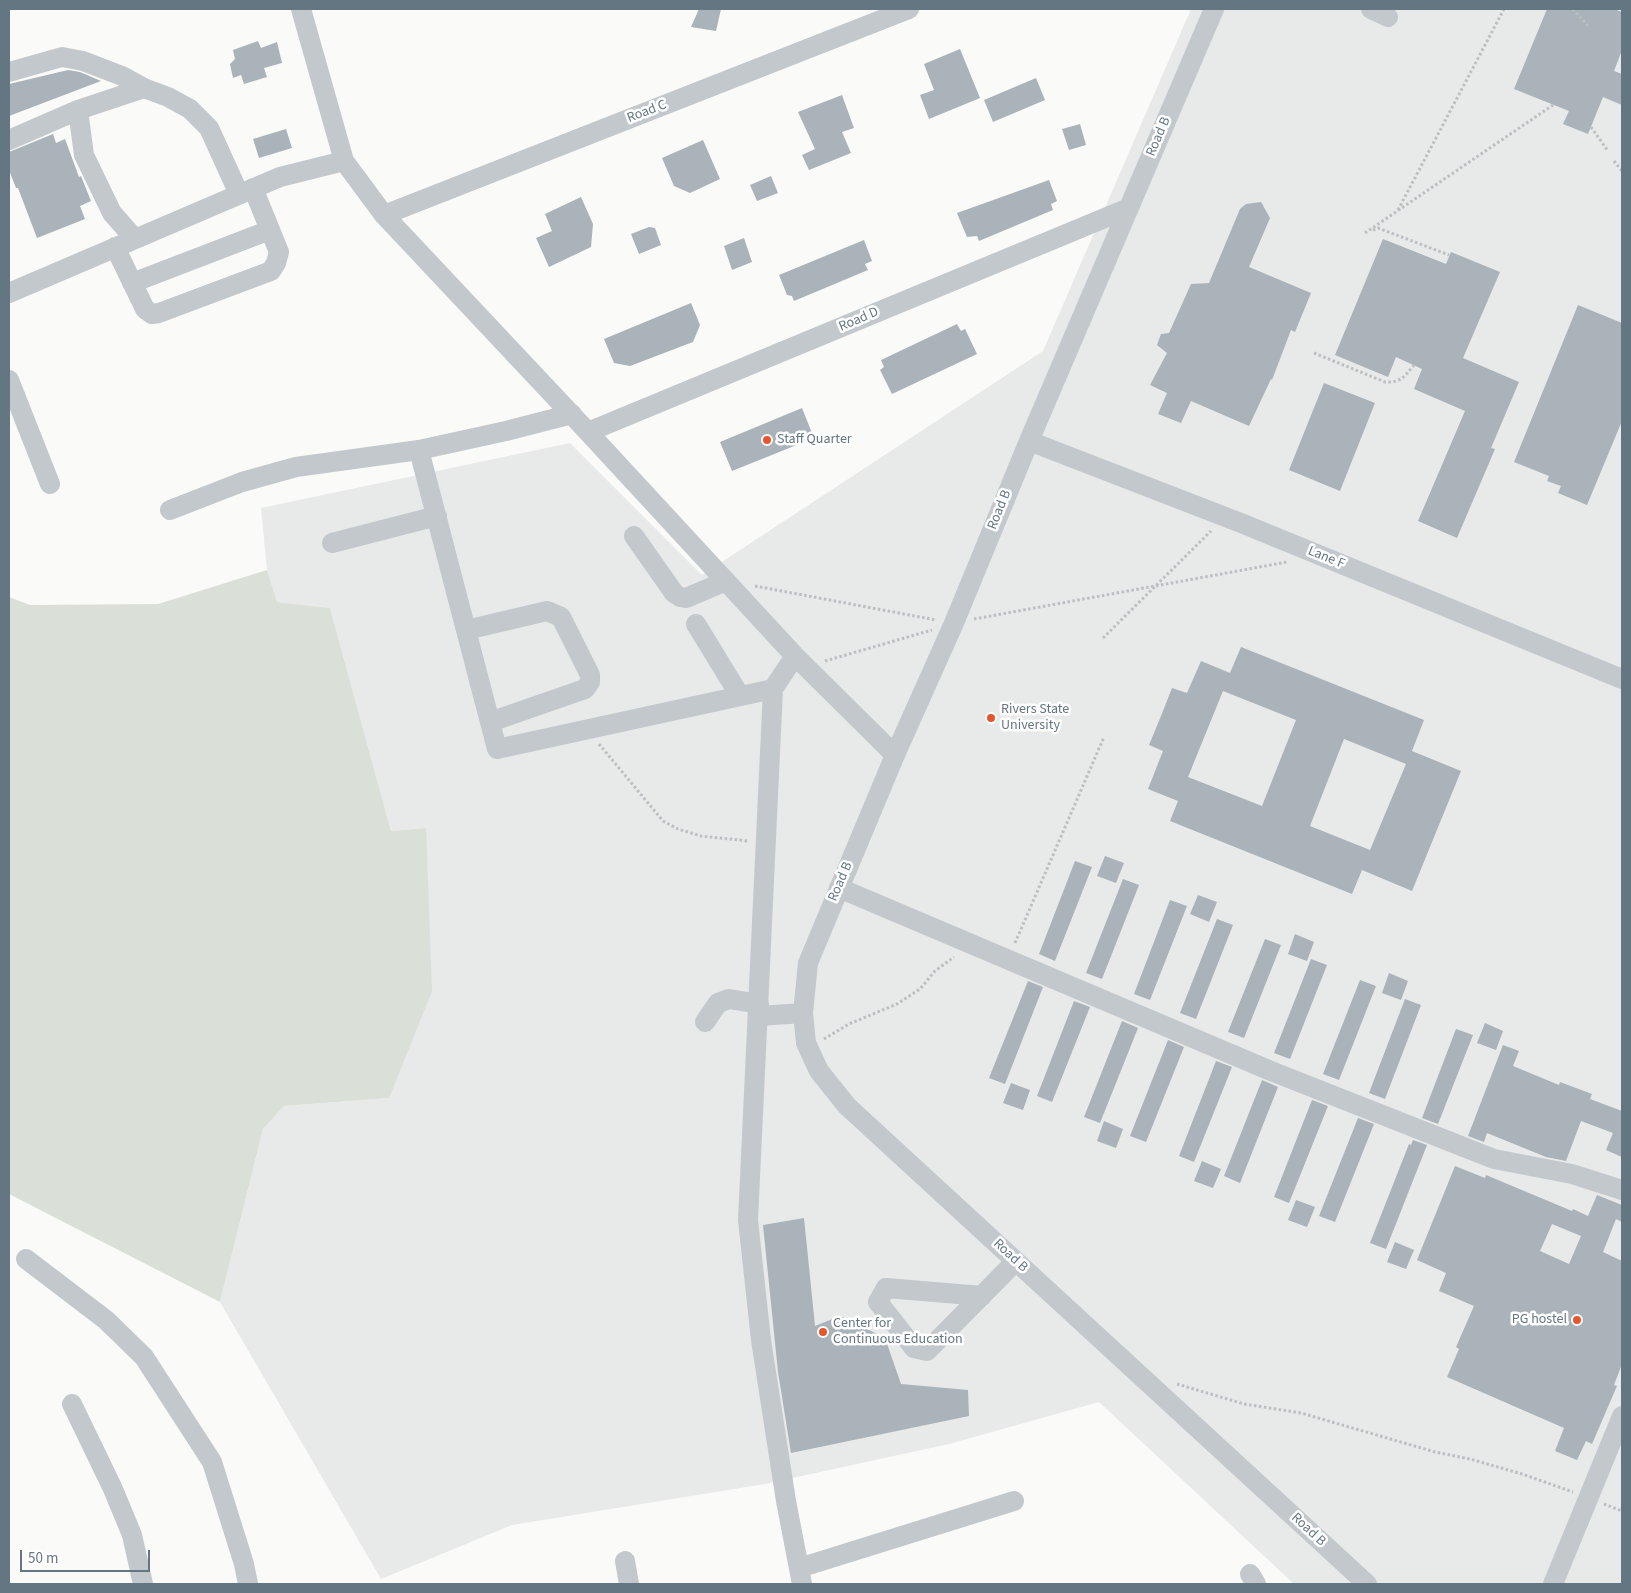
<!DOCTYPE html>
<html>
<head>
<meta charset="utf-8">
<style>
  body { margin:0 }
  #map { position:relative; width:1631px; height:1593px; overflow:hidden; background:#fafaf8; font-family:"Source Sans 3",sans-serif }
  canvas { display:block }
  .frame { position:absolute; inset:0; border:10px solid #657683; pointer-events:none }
  .scale { position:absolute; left:20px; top:1550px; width:130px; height:22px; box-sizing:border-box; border:2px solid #657683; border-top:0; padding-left:6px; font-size:15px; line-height:18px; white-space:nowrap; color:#657683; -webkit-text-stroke:4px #fff; paint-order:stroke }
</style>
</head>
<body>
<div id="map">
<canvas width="1631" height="1593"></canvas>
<div class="frame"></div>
<div class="scale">50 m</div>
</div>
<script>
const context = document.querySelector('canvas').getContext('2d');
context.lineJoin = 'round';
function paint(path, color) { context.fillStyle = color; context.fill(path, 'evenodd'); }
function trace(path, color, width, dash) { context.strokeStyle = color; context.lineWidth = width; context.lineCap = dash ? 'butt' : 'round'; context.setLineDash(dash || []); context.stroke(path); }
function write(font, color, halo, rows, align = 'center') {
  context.font = font + ' "Source Sans 3",sans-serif'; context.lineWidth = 5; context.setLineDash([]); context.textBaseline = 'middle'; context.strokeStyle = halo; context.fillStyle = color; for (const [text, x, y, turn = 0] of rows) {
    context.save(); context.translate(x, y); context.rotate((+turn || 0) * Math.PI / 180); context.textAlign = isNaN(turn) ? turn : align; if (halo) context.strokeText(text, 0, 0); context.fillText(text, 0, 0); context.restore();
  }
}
const built = new Path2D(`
  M1191,9H1622V1584H1294L1099,1402L949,1444L765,1484L512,1525L381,1579L220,1302L263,1129L284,1106L389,1098L426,828L391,831L330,608L277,602L267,570L261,508L570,443L702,575L1043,351Z`);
const green = new Path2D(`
  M267,570L277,602L330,608L391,831L426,828L432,991L389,1098L284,1106L263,1129L220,1302L9,1194V597L30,605L158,604Z`);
const building = new Path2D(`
  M699,9H721L716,31L691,27Z
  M1547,9H1614L1622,12V50L1614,71L1622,74V105L1603,97L1588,134L1563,124L1569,111L1514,89Z
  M258,41L261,48L277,42L282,63L264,68L267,77L244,84L241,75L233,78L230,64L235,59L233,50Z
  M960,49L980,98L929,119L920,95L934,90L924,64Z
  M68,70L80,72L101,81L9,116V84Z
  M1036,78L1045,100L993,122L984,100Z
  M842,95L854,128L842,132L851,153L809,170L802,155L815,149L798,112Z
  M1080,124L1086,145L1069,150L1062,129Z
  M286,129L292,148L259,158L253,139Z
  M53,134L56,143L65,139L79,177L81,176L91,201L80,206L85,219L37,238L18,188H16L9,170V152Z
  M703,140L720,179L690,193L674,186L662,158Z
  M771,176L778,193L757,201L750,185Z
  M1049,180L1057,201L1051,204L1053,210L979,241L977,236L967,237L957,213Z
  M581,197L593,224L591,247L549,267L536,238L552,231L545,214Z
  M1261,202L1270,218L1249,267L1311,293L1295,332L1291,330L1272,380L1271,379L1249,426L1191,401L1181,423L1158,414L1167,393L1150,385L1167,353L1157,345L1161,334L1169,333L1191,284L1209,283L1240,209L1246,204Z
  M649,227L655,228L661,245L639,254L631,234Z
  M744,238L752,262L732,270L724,246Z
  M1383,239L1446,264L1451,252L1500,272L1463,358L1519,382L1491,448L1495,449L1457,538L1418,521L1465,411L1414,389L1422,369L1396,357L1388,377L1335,355Z
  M864,240L872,261L865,264L868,270L794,301L792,296L787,295L779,275Z
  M691,303L700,325L693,342L630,366L614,363L604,339Z
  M1578,305L1622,323V421L1587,505L1558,493L1561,486L1547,481L1549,476L1514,462Z
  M957,324L961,331L965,329L977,354L892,394L880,370L884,367L881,360Z
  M1324,383L1375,403L1340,491L1289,470Z
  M802,408L814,438L732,471L720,442Z
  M1241,647L1424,720L1412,751L1461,771L1412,891L1362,870L1352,894L1170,821L1178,801L1148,789L1163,751L1149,745L1161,716L1172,688L1187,693L1201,661L1230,673ZM1223,691L1296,720L1262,806L1188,777ZM1344,739L1406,764L1370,850L1310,826Z
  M1105,856L1124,863L1116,883L1097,876Z
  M1075,861L1092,867L1055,961L1039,954Z
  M1123,879L1139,885L1102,979L1086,973Z
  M1198,895L1217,902L1209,922L1190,914Z
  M1170,900L1187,906L1150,1000L1134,994Z
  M1217,919L1233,925L1196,1019L1180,1013Z
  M1295,934L1314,942L1307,961L1288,954Z
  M1265,939L1281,945L1244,1038L1228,1032Z
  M1311,959L1327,965L1290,1059L1274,1053Z
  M1389,973L1408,981L1401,1000L1382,993Z
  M1360,980L1376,986L1339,1080L1323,1074Z
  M1028,981L1043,987L1005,1084L989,1078Z
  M1405,999L1421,1005L1385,1099L1369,1093Z
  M1074,1001L1090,1007L1052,1102L1037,1096Z
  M1122,1021L1138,1028L1100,1123L1084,1117Z
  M1485,1023L1503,1031L1496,1050L1477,1043Z
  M1456,1029L1473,1035L1438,1124L1422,1118Z
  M1168,1040L1184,1047L1146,1142L1130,1136Z
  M1503,1045L1519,1051L1513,1066L1559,1085L1560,1082L1592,1094L1590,1099L1622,1111V1157L1606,1150L1613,1133L1581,1121L1566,1161L1546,1157L1487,1133L1484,1142L1468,1136Z
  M1216,1061L1232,1067L1194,1162L1179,1156Z
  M1262,1080L1278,1087L1240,1183L1224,1176Z
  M1011,1083L1030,1090L1023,1110L1003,1103Z
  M1312,1100L1328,1106L1289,1203L1274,1197Z
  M1358,1118L1374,1124L1335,1222L1319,1216Z
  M1104,1121L1123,1129L1116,1148L1097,1141Z
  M1413,1140L1427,1145L1386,1249L1370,1243L1409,1144L1411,1145Z
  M1202,1161L1221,1169L1213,1188L1194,1181Z
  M1455,1166L1485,1178L1486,1175L1572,1211L1573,1209L1588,1216L1597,1195L1622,1205V1222L1616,1219L1603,1252L1622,1261V1364L1614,1385L1617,1386L1592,1444L1586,1441L1577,1460L1555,1451L1564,1428L1447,1377L1459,1349L1456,1347L1474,1306L1439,1291L1446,1273L1417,1260ZM1552,1224L1581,1236L1569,1264L1540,1251Z
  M1296,1200L1315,1207L1307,1227L1288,1220Z
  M804,1218L815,1326L835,1318L843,1317L885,1338L901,1384L968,1390L969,1416L791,1453L778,1372L763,1225Z
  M1395,1242L1414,1250L1406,1269L1387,1262Z`);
const path = new Path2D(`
  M1573,9L1589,27
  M1591,127L1608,151
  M1614,161L1622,171
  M1398,210L1504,9
  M1373,230L1378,228L1449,255
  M1365,233L1553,105
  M1314,353L1385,382C1401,383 1405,376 1414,365
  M755,586L936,620
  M974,619L1287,562
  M1103,638L1211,531
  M825,661L932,630
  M599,744L663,821L678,829L701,836L748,841
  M1015,943L1104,737
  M824,1039L849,1024L897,1004L920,989L935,971L954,957
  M1177,1384L1244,1404L1301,1413L1435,1452L1470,1459L1522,1474L1573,1492
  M1604,1504L1622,1511`);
const minor = new Path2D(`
  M301,9L344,161L384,215L588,432L795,656L895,755
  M1214,9L1029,441L954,623L895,755L808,963L803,1013L806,1043L819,1071L847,1106L1367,1584
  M1371,9L1388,17
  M9,72L62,57L83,61L122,76L144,88L168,97L190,109L209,128L239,194
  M78,110L84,155L112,213L135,239
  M9,140L78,110L144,88
  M384,215L909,9
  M115,247L145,309L152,314L159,313L271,271L276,263L279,252L253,188
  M132,283L270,230
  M9,293L280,177L344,161
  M9,380L50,484
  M588,432L1129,208
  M1029,441L1241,523L1622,679
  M419,450L497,749L773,689
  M170,510L242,482L296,467L419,450L506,431L572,414
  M634,536L674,593L680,597L686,598L726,581
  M332,543L437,516
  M696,624L740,696
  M466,630L547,611L561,617L590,675V682L585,689L490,722
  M795,656L773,689L748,1220L761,1340L786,1501L802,1584
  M839,888L1271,1071L1494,1159L1572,1174L1622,1190
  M759,1016L803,1013
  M705,1022L718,1003L729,999L759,1004
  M26,1259L106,1320L144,1357L212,1462L244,1564L248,1584
  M982,1296L886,1288L878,1302L914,1348L927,1351L1016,1261
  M72,1404L113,1489L132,1535L143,1584
  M625,1561L629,1584
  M799,1568L1014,1501
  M1250,1574L1256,1584
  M1553,1584L1622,1416`);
const markers = [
  [767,440,5,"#e4572e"],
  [991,718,5,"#e4572e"],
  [1577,1320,5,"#e4572e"],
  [823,1332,5,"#e4572e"]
];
const streetNames = [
  ["Road C",647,112,-21],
  ["Road B",1159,137,-67],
  ["Road D",859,320,-23],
  ["Road B",1000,510,-68],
  ["Lane F",1326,558,22],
  ["Road B",841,882,-67],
  ["Road B",1010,1256,43],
  ["Road B",1308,1530,43]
];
const poiNames = [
  ["Staff Quarter",777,440],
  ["Rivers State",1001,710],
  ["University",1001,726],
  ["PG hostel",1567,1320,"right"],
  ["Center for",833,1324],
  ["Continuous Education",833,1340]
];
paint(built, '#e8e9e9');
paint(green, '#dadfd7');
paint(building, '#aab3b9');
trace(path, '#bbbfc2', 3, [2.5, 2.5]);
trace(minor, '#c3c8cc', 20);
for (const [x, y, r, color] of markers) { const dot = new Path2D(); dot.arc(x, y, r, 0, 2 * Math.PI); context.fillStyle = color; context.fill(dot); trace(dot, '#fff', 2); }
write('14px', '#657683', '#fff', streetNames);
write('14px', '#657683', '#fff', poiNames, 'left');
</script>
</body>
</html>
